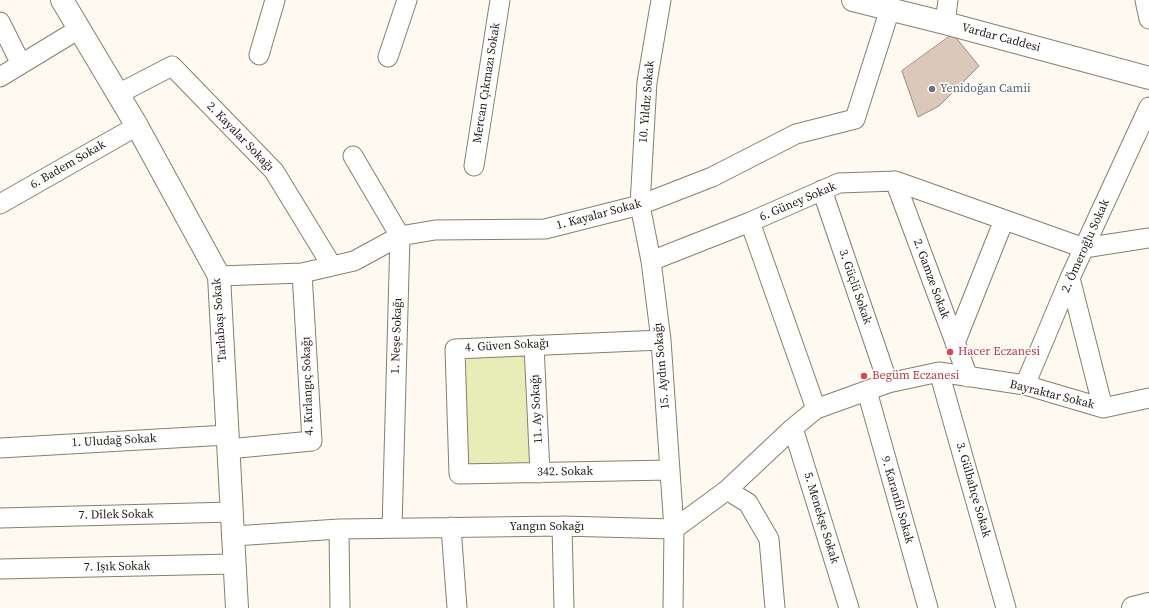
<!DOCTYPE html>
<html>
<head>
<meta charset="utf-8">
<style>
  body { margin:0 }
  canvas { display:block; background:#fefaf2 }
</style>
</head>
<body>
<canvas width="1149" height="608"></canvas>
<script>
const context = document.querySelector('canvas').getContext('2d');
context.lineJoin = 'round';
function paint(path, color) { context.fillStyle = color; context.fill(path, 'evenodd'); }
function trace(path, color, width, dash) { context.strokeStyle = color; context.lineWidth = width; context.lineCap = dash ? 'butt' : 'round'; context.setLineDash(dash || []); context.stroke(path); }
function write(font, color, halo, rows, align = 'center') {
  context.font = font + ' "Source Serif 4",serif'; context.lineWidth = 3; context.setLineDash([]); context.textBaseline = 'middle'; context.strokeStyle = halo; context.fillStyle = color; for (const [text, x, y, turn = 0] of rows) {
    context.save(); context.translate(x, y); context.rotate((+turn || 0) * Math.PI / 180); context.textAlign = isNaN(turn) ? turn : align; if (halo) context.strokeText(text, 0, 0); context.fillText(text, 0, 0); context.restore();
  }
}
const green = new Path2D(`
  M528,355L533,467H466L462,358Z`);
const building = new Path2D(`
  M953,34L979,66L939,106L918,117L902,71Z`);
const street = new Path2D(`
  M661,0L647,82L640,205L651,261L661,340L674,529L673,608
  M1145,0L1149,19
  M0,22L21,64
  M945,23L948,0
  M259,55L275,0
  M388,57L407,0
  M0,77L79,29
  M118,94L172,66L274,171L332,266
  M353,156L400,236L392,528
  M474,166L500,0
  M895,181L968,377
  M822,190L888,383
  M0,204L137,126
  M750,222L816,409
  M651,261L750,222L839,183L895,181L1084,248L1149,238
  M219,276L302,273L354,261L400,236L435,230L545,229L640,205L712,177L796,134L855,119L890,9
  M1070,278L1103,408
  M661,340L455,349L459,474L670,470
  M955,343L1004,220
  M534,345L540,473
  M939,372L1006,608
  M1025,385L1070,278L1149,107
  M867,391L928,608
  M793,428L849,608
  M0,448L227,435
  M228,449L312,441L302,273
  M727,490L748,503L769,539L775,608
  M0,518L232,512
  M562,526L564,608
  M451,527L457,608
  M339,529L340,608
  M234,536L339,529L416,528L562,526L674,529L727,490L793,428L816,409L888,383L939,372L1025,385L1103,408L1149,398
  M0,569L234,564`);
const secondary = new Path2D(`
  M62,0L137,126L219,276L237,608
  M853,0L945,23L1149,78
  M1133,608L1149,604`);
const markers = [
  [932,89,4,"#6b7280"],
  [950,352,4,"#e0444e"],
  [864,376,4,"#e0444e"]
];
const streetNames = [
  ["Vardar Caddesi",1001,38,15],
  ["Mercan Çıkmazı Sokak",487,83,-81],
  ["10. Yıldız Sokak",647,102,-85],
  ["2. Kayalar Sokağı",240,137,46],
  ["6. Badem Sokak",68,165,-30],
  ["6. Güney Sokak",798,202,-23],
  ["1. Kayalar Sokak",599,215,-15],
  ["2. Ömeroğlu Sokak",1086,246,-66],
  ["2. Gamze Sokak",931,279,70],
  ["3. Güçlü Sokak",855,287,71],
  ["Tarlabaşı Sokak",220,320,-94],
  ["1. Neşe Sokağı",397,336,-88],
  ["4. Güven Sokağı",507,346,-3],
  ["15. Aydın Sokağı",662,366,-95],
  ["4. Kırlangıç Sokağı",308,386,-92],
  ["Bayraktar Sokak",1052,395,14],
  ["11. Ay Sokağı",537,409,-93],
  ["1. Uludağ Sokak",114,441,-3],
  ["342. Sokak",565,472,-1],
  ["3. Gülbahçe Sokak",973,490,74],
  ["9. Karanfil Sokak",897,500,74],
  ["7. Dilek Sokak",116,515,-1],
  ["5. Menekşe Sokak",821,518,73],
  ["Yangın Sokağı",547,527],
  ["7. Işık Sokak",117,567,-1]
];
const worshipNames = [
  ["Yenidoğan Camii",940,89]
];
const healthNames = [
  ["Hacer Eczanesi",958,352],
  ["Begüm Eczanesi",872,376]
];
paint(green, '#e8edb8');
paint(building, '#dbc8ba');
trace(building, '#9c8b7d', 1);
trace(street, '#877f6d', 21);
trace(secondary, '#877f6d', 24);
trace(street, '#fff', 19);
trace(secondary, '#fff', 22);
for (const [x, y, r, color] of markers) { const dot = new Path2D(); dot.arc(x, y, r, 0, 2 * Math.PI); context.fillStyle = color; context.fill(dot); trace(dot, '#fff', 1.5); }
write('12px', '#1f1c14', '#fff', streetNames);
write('12px', '#5b616d', '#fff', worshipNames, 'left');
write('12px', '#be3a42', '#fff', healthNames, 'left');
</script>
</body>
</html>
